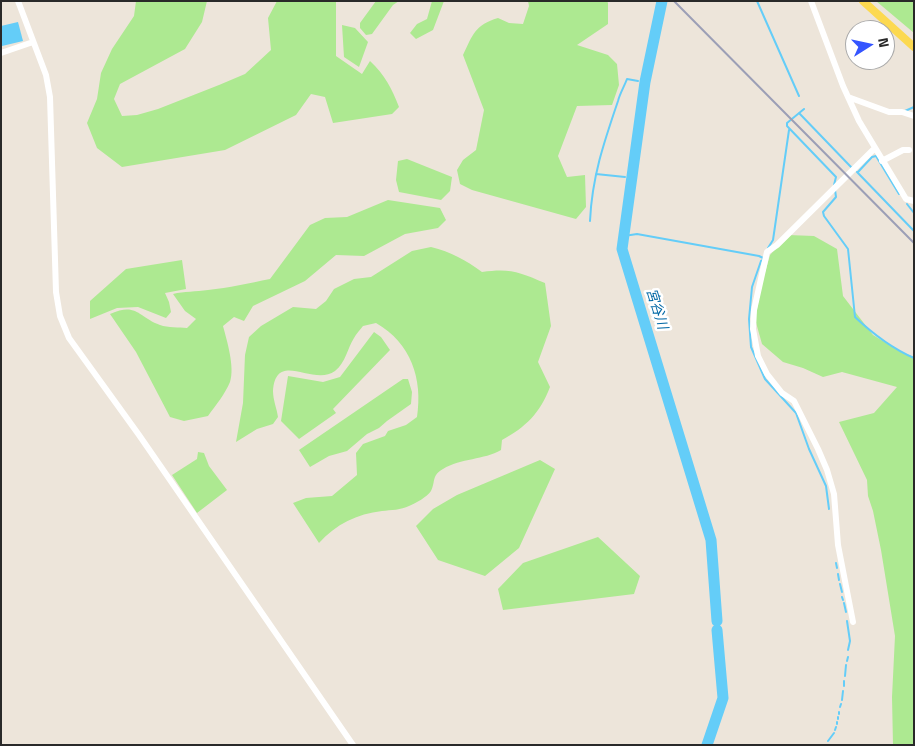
<!DOCTYPE html>
<html>
<head>
<meta charset="utf-8">
<style>
  body { margin:0 }
  #map { position:relative; width:915px; height:746px; overflow:hidden; background:#ede5da; font-family:"Titillium Web",sans-serif }
  canvas { display:block }
  .frame { position:absolute; inset:0; border:2px solid #292929; pointer-events:none }
  .north { position:absolute; left:845px; top:20px; width:50px; height:50px; box-sizing:border-box; background:#fff; border:1px solid #a9a9a9; border-radius:50%; rotate:80deg; font-size:14px; font-weight:700; line-height:20px; text-align:center; color:#292929 }
  .north::after { content:''; display:block; margin:auto; width:18px; height:22px; background:#3555ff; clip-path:polygon(50% 0,100% 100%,50% 72%,0 100%) }
</style>
</head>
<body>
<div id="map">
<canvas width="915" height="746"></canvas>
<div class="frame"></div>
<div class="north">N</div>
</div>
<script>
const context = document.querySelector('canvas').getContext('2d');
context.lineJoin = 'round';
function paint(path, color) { context.fillStyle = color; context.fill(path, 'evenodd'); }
function trace(path, color, width, dash) { context.strokeStyle = color; context.lineWidth = width; context.lineCap = dash ? 'butt' : 'round'; context.setLineDash(dash || []); context.stroke(path); }
function write(font, color, halo, rows, align = 'center') {
  context.font = font + ' "Titillium Web","Noto Sans JP",sans-serif'; context.lineWidth = 5; context.setLineDash([]); context.textBaseline = 'middle'; context.strokeStyle = halo; context.fillStyle = color; for (const [text, x, y, turn = 0] of rows) {
    context.save(); context.translate(x, y); context.rotate((+turn || 0) * Math.PI / 180); context.textAlign = isNaN(turn) ? turn : align; if (halo) context.strokeText(text, 0, 0); context.fillText(text, 0, 0); context.restore();
  }
}
const green = new Path2D(`
  M136,1H207L202,22L185,49L120,84L114,99L122,116L137,115L158,109L219,85L245,74L271,50L268,18L277,1H336V56L362,74L370,61C385,75 392,89 399,107L392,114L333,123L325,97L311,94L296,115L225,150L122,167L97,148L87,123L97,99L101,73L112,49L134,16Z
  M376,1H399L393,5L372,34L366,35L360,28V23Z
  M432,1H444L433,30L416,39L410,33L417,24L427,19Z
  M528,1H607L608,3V24L577,45L608,55L617,64L619,85L612,105L577,106L558,156L567,177L585,175L586,207L576,219L472,190L460,184L457,170L463,160L476,150L484,110L463,55C473,34 475,25 498,18L509,23L523,24L529,6Z
  M876,1H914V33Z
  M342,25L355,28L368,42L359,67L344,57Z
  M407,159L452,177L450,191L441,200L399,192L396,180L398,161Z
  M388,200L440,208L446,220L438,228L405,234L364,256L336,255L305,281L253,306L244,321L234,317L223,326C227,341 235,367 230,382C225,394 216,405 208,416L184,421L170,417L136,352L110,314C137,302 138,317 160,325C168,328 179,327 187,328L196,319L185,311L173,294C184,291 196,292 208,290C229,288 249,283 270,279L310,225L325,218L347,217Z
  M788,235L814,236L837,249L843,296L873,335L901,352L914,357V745H893L892,697L895,636L881,550L873,511L868,496L867,480L839,422L874,413L897,387L842,372L823,377L803,368L783,362L762,344L755,319L762,283L770,255Z
  M431,247C451,252 466,260 482,272C510,268 519,272 545,283L551,326L538,362L550,387C540,413 526,427 502,440L501,450C484,460 461,458 443,469C431,476 436,481 431,491C427,497 416,503 409,506C401,510 391,510 382,511C357,514 336,524 319,543L293,503L306,498L332,496L357,475L356,453L363,444L385,436L388,431L406,425L417,417C423,379 411,343 376,323L363,326C360,330 356,334 354,338C347,349 346,362 335,371C313,387 276,349 273,391C273,400 277,409 278,417L273,424L257,429L236,442L243,403L245,355L249,337L261,326L293,307L316,309L326,301L334,289L354,279L371,277L412,251Z
  M182,260L186,289L165,293L169,302L171,312L166,318L138,307L117,308L90,319V301L126,269Z
  M374,332L381,337L390,350L333,409L336,413L299,439L281,421L288,376L323,382L340,377Z
  M403,379H408L412,392L411,404L387,421L379,428L367,434L347,451L329,456L310,467L299,450Z
  M198,452L204,453L209,466L227,490L197,513L172,475L197,459Z
  M540,460L555,469L519,548L485,576L438,560L416,526L433,509L457,495Z
  M598,537L640,576L634,594L503,610L498,589L523,563Z`);
const water = new Path2D(`
  M18,22L23,41L2,46L1,26Z`);
const stream = new Path2D(`
  M757,1L799,96
  M804,109L787,123V126L836,177L834,185
  M905,111L914,107
  M799,113L851,167
  M857,172L914,231
  M858,172L872,157L876,156L899,194
  M596,174L625,177
  M835,190L836,197L823,212L824,216L848,249L855,317C873,334 891,348 914,358
  M907,204L914,213
  M590,221C592,177 604,142 618,101C620,93 624,87 627,79L638,81
  M624,236L637,234L759,256L765,259L761,261L752,287L749,319L751,347L765,379L796,413L809,449L826,486L829,509
  M768,248L773,240L789,130
  M836,563L837,568
  M838,574L839,580
  M840,584L842,592
  M842,597L843,600
  M844,603L846,612
  M847,621L850,641L848,650
  M847,661L848,657
  M845,676L846,665
  M844,686V681
  M842,700L843,691
  M840,707L841,704
  M839,714V712
  M838,719V717
  M837,724V722
  M835,730L836,727
  M828,741L834,733`);
const river = new Path2D(`
  M662,1L645,82L622,249L711,540L717,621
  M707,745L723,698L717,630`);
const minor = new Path2D(`
  M18,1L46,75L50,97L56,292L60,316L69,338L139,435L353,745
  M811,1L843,86L859,121L906,199L914,201
  M1,53L33,42
  M848,97L889,112H902L914,116
  M882,161L903,150H909
  M853,622L838,545L834,494L827,470L818,449L794,401L782,393L767,374L758,356L753,329L754,310L767,252L777,245L875,148`);
const major = new Path2D(`
  M863,1L914,47`);
const rail = new Path2D(`
  M674,1L914,243`);
const waterNames = [
  ["宮谷川",656,309,73]
];
paint(green, '#ade991');
paint(water, '#64cdf8');
trace(stream, '#64cdf8', 2);
trace(river, '#64cdf8', 11);
trace(minor, '#fff', 6);
trace(major, '#fcd950', 8);
trace(rail, '#9c9fb6', 2);
write('italic 14px', '#0268a5', '#fff', waterNames);
</script>
</body>
</html>
